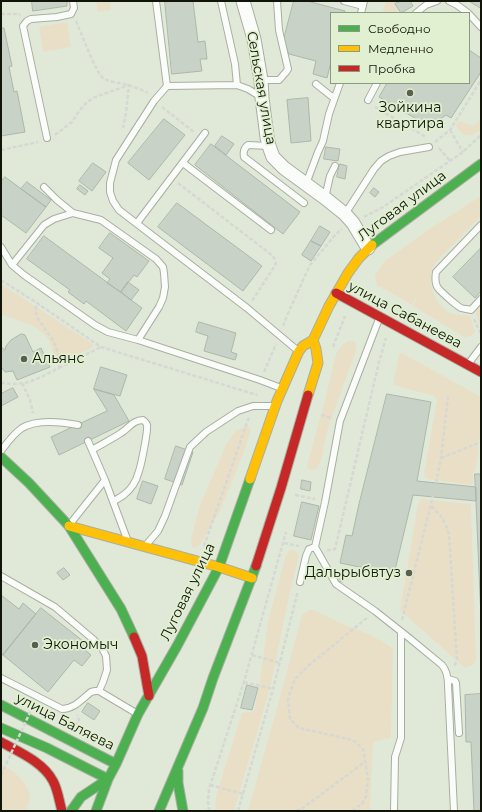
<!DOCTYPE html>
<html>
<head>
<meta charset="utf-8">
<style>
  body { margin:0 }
  #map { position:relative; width:482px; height:812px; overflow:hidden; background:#e0e9d7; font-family:Montserrat,sans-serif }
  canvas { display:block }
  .frame { position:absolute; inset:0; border:2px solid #101409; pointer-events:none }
  .legend { position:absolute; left:330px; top:12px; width:140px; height:72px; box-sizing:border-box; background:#e1f0d0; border:1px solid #8d9880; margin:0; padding:5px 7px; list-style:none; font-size:12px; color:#101409 }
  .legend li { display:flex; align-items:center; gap:8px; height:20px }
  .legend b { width:20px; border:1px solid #8d9880 }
</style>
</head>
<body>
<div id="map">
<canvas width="482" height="812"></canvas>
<div class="frame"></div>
<ul class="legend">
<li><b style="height:5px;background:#4caf50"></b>Свободно</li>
<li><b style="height:5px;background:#ffc107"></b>Медленно</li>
<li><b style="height:5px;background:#c62828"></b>Пробка</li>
</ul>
</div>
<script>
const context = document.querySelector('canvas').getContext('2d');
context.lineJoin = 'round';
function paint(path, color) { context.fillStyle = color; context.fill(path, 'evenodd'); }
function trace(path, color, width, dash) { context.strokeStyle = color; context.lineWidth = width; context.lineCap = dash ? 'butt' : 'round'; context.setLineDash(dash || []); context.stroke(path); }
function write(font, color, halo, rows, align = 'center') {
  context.font = font + ' Montserrat,sans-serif'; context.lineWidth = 3.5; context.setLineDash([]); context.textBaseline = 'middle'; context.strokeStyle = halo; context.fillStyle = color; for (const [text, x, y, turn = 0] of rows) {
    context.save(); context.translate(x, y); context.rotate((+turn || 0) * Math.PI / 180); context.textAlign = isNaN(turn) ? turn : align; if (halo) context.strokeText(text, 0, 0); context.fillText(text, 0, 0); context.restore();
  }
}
const green = new Path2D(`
  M96,1H110L111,10L98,12Z
  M386,1H394L397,13H382Z
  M67,22L71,47L43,52L39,27Z
  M481,119V130C478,131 475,134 472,135C465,137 458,131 456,125L457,123L460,121L473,126Z
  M481,196V216L437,261C435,264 433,267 432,270C428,285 436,307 451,313C457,316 464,314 470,316L475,331C474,335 468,337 464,337L413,306L421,289L412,305L381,287L377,286L375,275L383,263L386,260L434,226Z
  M1,284L93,344V346L90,349L63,360H56C52,353 52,345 48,339C39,324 16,321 1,314Z
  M481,306V324L479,323L476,314V311Z
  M348,341H354L356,343V351C346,378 336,405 327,432C324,442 323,457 319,465C316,471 311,471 307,467L308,462L324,404L334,362L337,352L342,345Z
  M399,353H402L481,397V439L478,441V457L476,467L473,474V483L471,485L428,479L425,477L424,473L437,400L434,396L394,385V380Z
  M245,427H249L251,430L243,454L219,513L199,546L194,548L192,547L191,540L200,505L227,443L237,430Z
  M422,499L470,504L471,507L476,660L473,665L465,668L400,610L418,504Z
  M289,550L295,551L298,553V559L289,597L270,688L234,811H215L216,796L242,713C246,711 249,714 254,711L259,687L268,622L285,558Z
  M310,610H313L345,625L369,634L391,647L393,650L391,738L373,742L370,811H248L276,712L302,615Z
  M1,766C5,767 9,769 12,771C15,773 17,775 19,777C30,788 34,798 25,811H1Z`);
const building = new Path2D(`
  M32,1H67V6L33,11Z
  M165,1H193L198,42L205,41L207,59H200L202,71L172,74Z
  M294,1H307L345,11L344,13H331V62L327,78L313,74L316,61L289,54L283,42Z
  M401,1H410L413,6L401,13L395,4Z
  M469,1H481V8Z
  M1,28H4L12,66L9,67L14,92L17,91L25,132L1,136Z
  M469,50L481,58V72L451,118L446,115L430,127L379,97L387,83H469Z
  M308,98L311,141L291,143L287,100Z
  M164,119L185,135L149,180L128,163Z
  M222,136L234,144L226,155L215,146Z
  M211,144L300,212L283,234L195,165Z
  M326,147L340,149L338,161L324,159Z
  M93,163L106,172L92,191L79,181Z
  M340,164L347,166L345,179L337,177Z
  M5,177L46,207L26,233L1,215V182Z
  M27,182L51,200L46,207L21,189Z
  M80,185L88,191L85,195L77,189Z
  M374,188L379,192L375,197L370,193Z
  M177,203L262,266L243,291L158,227Z
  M320,226L330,232L321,246L311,241Z
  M110,233L149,261L137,277L134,275L121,292L107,283L110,279L102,273L113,258L99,248Z
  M44,236L142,308L126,331L86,301L84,304L68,292L70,290L27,259Z
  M311,241L321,246L311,261L302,255Z
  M481,248V291L475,298L453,277Z
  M128,282L139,290L131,300L121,292Z
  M199,322L236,333L231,352L237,354L235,360L204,351L208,336L196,332Z
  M22,334L25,335L33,352L41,348L50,367L17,380L13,371L5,372L1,367V347L5,350L6,346L11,340L19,335Z
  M101,367L127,375L120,396L94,389Z
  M13,388L18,397L1,406V394Z
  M94,389L114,395L129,421L59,455L51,437L107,411Z
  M387,394L431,402L417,481L476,487V501L413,495L394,574L340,563L346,535L352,536L359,504Z
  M176,446L193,452L182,485L165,479Z
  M475,474H481V618L476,501Z
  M302,480L311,482L310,491L301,489Z
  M143,481L158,486L151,504L137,499Z
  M302,502L319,506L311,540L294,536Z
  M64,568L70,575L63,580L57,573Z
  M339,574L344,575L343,582L337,581Z
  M1,595L19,609L23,603L36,614L3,655L1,654Z
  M41,608L88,645L84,649L91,655L82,666L74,660L48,692L3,655Z
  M247,685L258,688L252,710L241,708Z
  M481,694V811H474L471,742H466L465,695Z
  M88,703L100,711L94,720L82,712Z`);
const path = new Path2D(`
  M1,14H19L20,15
  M76,21C81,32 96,74 104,79C111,82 120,83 128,85C135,87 142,90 148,93
  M162,107L194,132
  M375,107L426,137
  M450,130L463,152
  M55,135L72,122L79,111L87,102L95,97L129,85L126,113L123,128
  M435,142L450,130L481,80
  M439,148L450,161
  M1,150L38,142
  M178,183L273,256L276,263L274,267L252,301
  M364,217L383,207L463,152L481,135
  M1,280L37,303L101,347L257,395
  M474,319L478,328L481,333
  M283,326L289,311L310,265L336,234L342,229
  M333,347L345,316
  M59,368L101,347
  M264,372L276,344
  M1,383C5,383 9,384 14,384C30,384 45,375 59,368L60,359L54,342L37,317C35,310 35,309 37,303
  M22,383L30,400L33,413
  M321,415L331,418
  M441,458L481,442
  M436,483L441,458L448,397
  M295,495L315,499
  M431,506C442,517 444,519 449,534L457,660L454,667
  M284,543L299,546
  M204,546L249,417
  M327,550H331L335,549L379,362L386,338
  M402,620L433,496
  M252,655L280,663
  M244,682L273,689
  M74,725L78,723L79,720L77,715
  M210,785L243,794
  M209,811L208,802L209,789L244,682L286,532
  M238,811L273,689L298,591
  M296,811L303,808L366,761
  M352,811L362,804L366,796L368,778L363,749L353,740L299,728L290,719L288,698L295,679L308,666L368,617`);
const lane = new Path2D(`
  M156,1L167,86L154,101L116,160L110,183V192L113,201L119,210L247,308L297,350
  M221,1L235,64L237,85L248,89L261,97
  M344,1L363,6
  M449,1L457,5L468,13
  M361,13L364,1
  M416,13L426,5L437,1
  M469,14L481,27
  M261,80H279L286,72L288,69L279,30L277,1
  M316,84L331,96L335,97
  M167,86L237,85
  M368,100L377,83
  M47,138L23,26L27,21L31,19L57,17L71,14L74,8L73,1
  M269,146L248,145C244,148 243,152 244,157L304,203
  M183,163L271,230
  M306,184L318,152L323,141L329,114L340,83
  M44,187L57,200L73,213
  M325,198L330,176L335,166
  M345,214L374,169L381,161L389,156L400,152L429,147
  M137,223L205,133
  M481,225L436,272C435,278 435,284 438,288C441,292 457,306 461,308C464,309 468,309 471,310L481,299
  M1,247L12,265L24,275L95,325L108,332L138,340L260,380L281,388
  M12,265L44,225L54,219L73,213L101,220L156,259L163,267L164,273L165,287L163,298L159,307L138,340
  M469,363L481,347
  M92,450C102,444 112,439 121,433C129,428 133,420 143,420C145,422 146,422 147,425C148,431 141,467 138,474C137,478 135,482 133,485C128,493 121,497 114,501
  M1,451C7,443 13,434 22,428C37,419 62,422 78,425
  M105,480L127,539
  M70,524L105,480L92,450L88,441
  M146,545L158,531L165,516L174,491L190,447L206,432L238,411L253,406H272
  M315,547L336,584L375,611L408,637L442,665C447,671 448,677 448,685L454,811
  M1,576L55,607L94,640L102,648L106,656L107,670L103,682L99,691L136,713
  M300,582L306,556L309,549L315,547L325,502L340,421L379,319
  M1,678L62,709C74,709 82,699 91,692L95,691H99
  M448,679L455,681L456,683L459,733
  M394,811L395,757L401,738V632`);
const street = new Path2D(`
  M243,1L254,39L261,80L262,98L267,137L269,146L273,157L284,168L325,198L345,214L353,223L368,248`);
const fast = new Path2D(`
  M372,245L481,164
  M1,457L29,483L69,526L121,609L134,637
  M1,705L116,764
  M1,728L47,748L108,779
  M178,771V783L183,811
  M71,811L81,797L108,779
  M96,811L108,779L116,764L138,714L177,646L219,567L250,479
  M159,811L203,708L213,678L256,566`);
const slow = new Path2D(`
  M308,395L318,363L316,349L313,340
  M250,479L277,401L299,351L303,346L313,340L329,306L348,273L359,258L372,245
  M69,526L219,567L252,578`);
const jam = new Path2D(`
  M336,293L481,372
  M256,566L281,488L308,395
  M134,637L142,656L149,696
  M1,742C19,752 43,762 53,781C58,790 59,801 62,811`);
const pathBridge = new Path2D(`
  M1,775L33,706`);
const markers = [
  [410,93,4,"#595f51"],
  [24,359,4,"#595f51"],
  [409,573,4,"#595f51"],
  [35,645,4,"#595f51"]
];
const streetNames = [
  ["Сельская улица",261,88,80],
  ["Луговая улица",402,206,-37],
  ["улица Сабанеева",405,315,28],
  ["Луговая улица",188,592,-64],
  ["улица Баляева",65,722,27]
];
const poiNames = [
  ["Зойкина",410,108,"center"],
  ["квартира",410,124,"center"],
  ["Альянс",32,359],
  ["Дальрыбвтуз",401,573,"right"],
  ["Экономыч",43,645]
];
paint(green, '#e9dfc7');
paint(building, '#c8d2c6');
trace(building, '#acb7ab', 1);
trace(lane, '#a8afa1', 8);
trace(street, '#a8afa1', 15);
trace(fast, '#a8afa1', 11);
trace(slow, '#a8afa1', 11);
trace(jam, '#a8afa1', 11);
trace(path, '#d6d8d3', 2.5, [4, 2]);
trace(lane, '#fafcf9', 6);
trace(street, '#fafcf9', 13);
trace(fast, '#4caf50', 9);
trace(slow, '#ffc107', 9);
trace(jam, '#c62828', 9);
trace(pathBridge, '#d6d8d3', 2.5, [4, 2]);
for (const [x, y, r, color] of markers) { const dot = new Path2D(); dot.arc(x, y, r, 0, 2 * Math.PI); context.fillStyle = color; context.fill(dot); trace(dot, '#e1f0d0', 1.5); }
write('14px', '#101409', '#e1f0d0', streetNames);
write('14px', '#101409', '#e1f0d0', poiNames, 'left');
</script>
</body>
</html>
